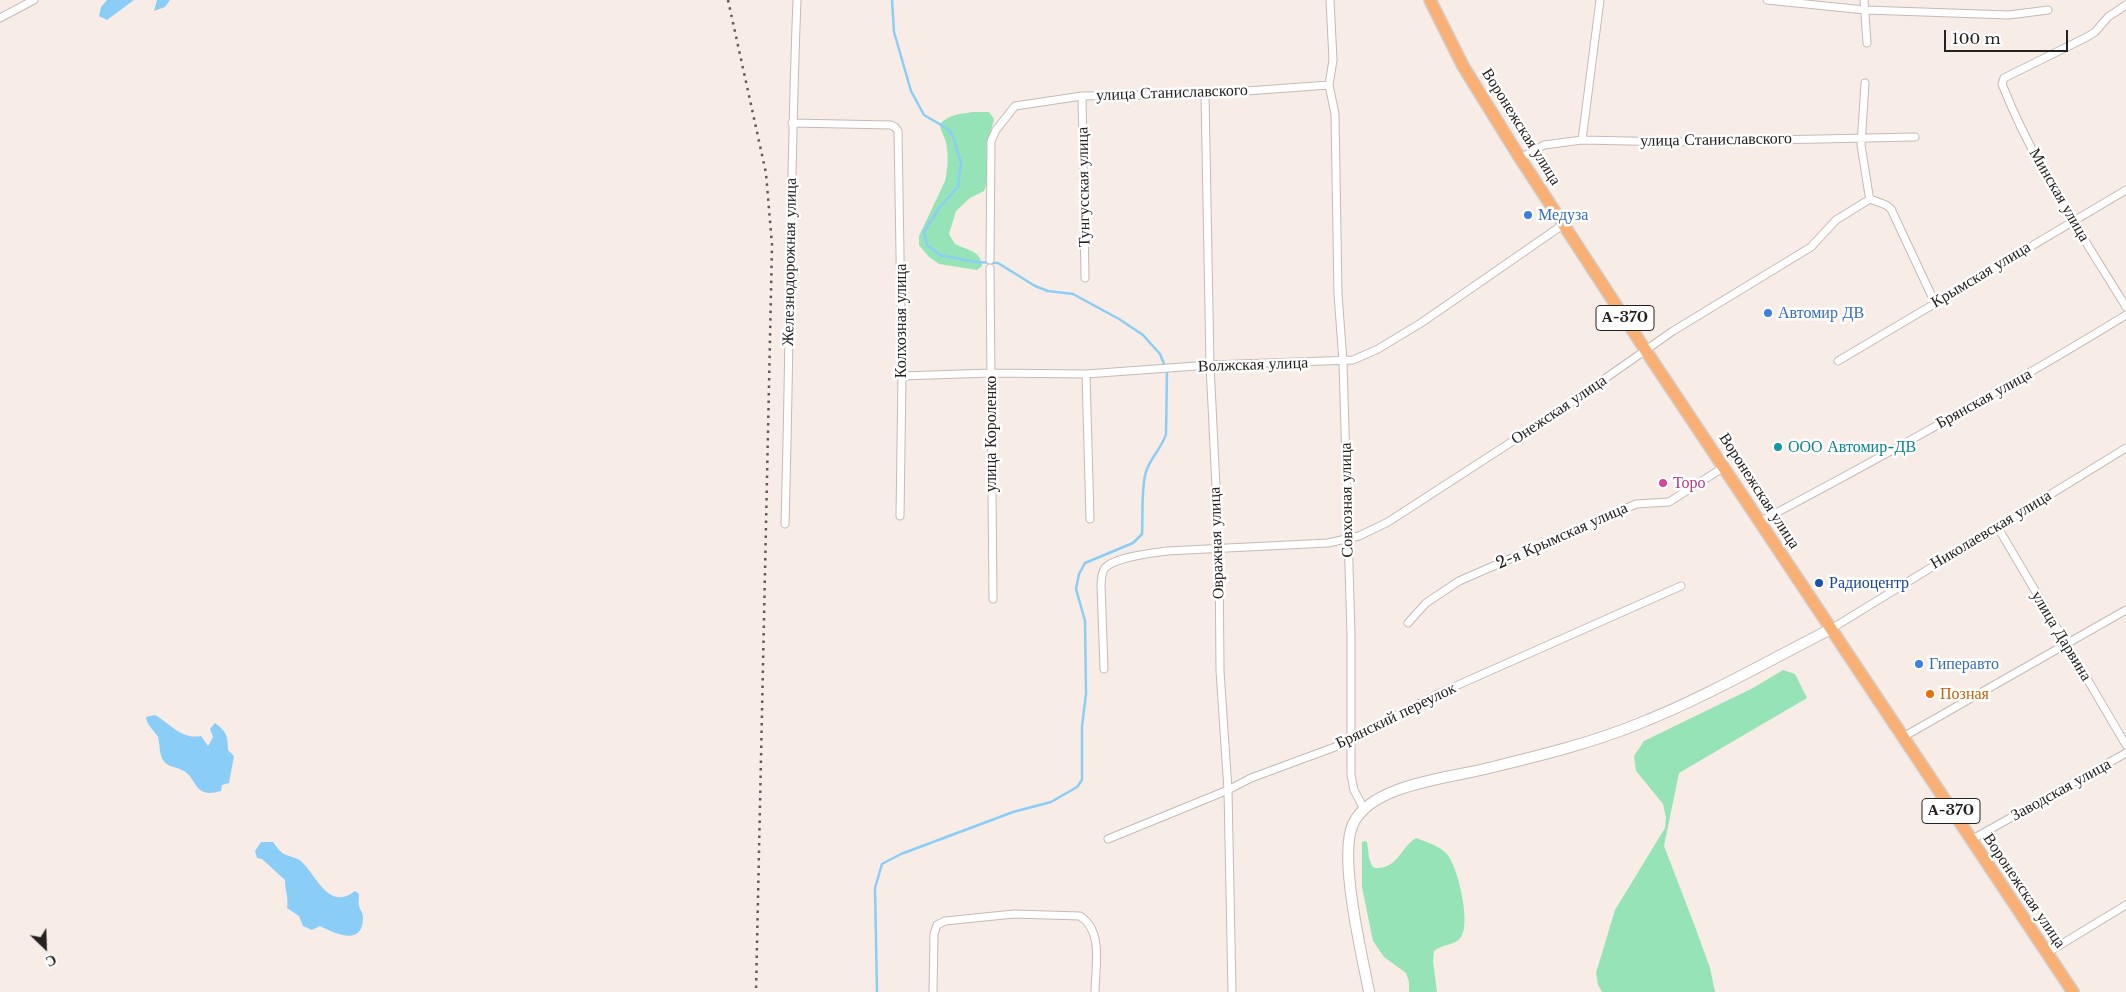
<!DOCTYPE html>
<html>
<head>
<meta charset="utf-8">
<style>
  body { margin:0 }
  #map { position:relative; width:2126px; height:992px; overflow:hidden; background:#f8ece7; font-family:"Libre Baskerville",serif }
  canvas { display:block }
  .north { position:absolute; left:20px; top:922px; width:50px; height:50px; -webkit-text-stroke:4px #fff; paint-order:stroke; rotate:156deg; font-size:14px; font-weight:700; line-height:20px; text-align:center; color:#25211f }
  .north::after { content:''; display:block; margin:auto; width:18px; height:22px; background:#25211f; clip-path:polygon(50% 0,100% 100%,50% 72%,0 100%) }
  .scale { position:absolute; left:1944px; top:30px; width:124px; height:22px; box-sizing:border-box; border:2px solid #25211f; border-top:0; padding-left:6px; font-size:15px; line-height:18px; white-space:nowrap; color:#25211f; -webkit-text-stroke:4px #fff; paint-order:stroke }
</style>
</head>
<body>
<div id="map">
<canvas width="2126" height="992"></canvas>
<div class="north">С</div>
<div class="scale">100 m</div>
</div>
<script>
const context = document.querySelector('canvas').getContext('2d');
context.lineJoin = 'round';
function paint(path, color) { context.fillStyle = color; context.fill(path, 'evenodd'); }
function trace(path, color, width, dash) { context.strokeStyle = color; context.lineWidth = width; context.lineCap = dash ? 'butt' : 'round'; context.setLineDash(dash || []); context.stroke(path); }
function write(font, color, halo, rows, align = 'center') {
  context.font = font + ' "Libre Baskerville",serif'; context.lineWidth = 5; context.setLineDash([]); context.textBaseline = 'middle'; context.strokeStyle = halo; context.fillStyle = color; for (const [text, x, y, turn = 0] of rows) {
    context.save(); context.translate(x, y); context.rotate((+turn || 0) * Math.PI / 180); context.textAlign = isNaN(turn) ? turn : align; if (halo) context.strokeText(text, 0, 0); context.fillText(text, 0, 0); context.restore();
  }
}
const green = new Path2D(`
  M973,112H989L994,119L987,146V183L984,191L970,198L956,211L949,234L955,244C966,250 981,250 982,266L977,270L939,264L929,257L919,245V236L945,181C948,168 949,152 945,139C943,133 940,130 940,124C949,114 961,114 973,112Z
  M1783,670L1795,674L1807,698L1679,773L1664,846L1694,924L1710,968L1715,992H1602L1598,985L1596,973L1615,910L1665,828L1666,818L1663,804L1636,771L1634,756L1644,741L1753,688Z
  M1416,838C1426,842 1440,846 1447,854C1458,867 1471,923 1461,937C1455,946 1442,944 1434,951L1433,961L1437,992H1409V982L1406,973L1384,957L1373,941L1362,887V842L1365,841L1367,842L1369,858L1372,866L1375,868C1398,869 1400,848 1416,838Z`);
const water = new Path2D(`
  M107,0H134L107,20L99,16L101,7Z
  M157,0H170L165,7L154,11Z
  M155,715C170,723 181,740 201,736L208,746L213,737L210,729L215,723C226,731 228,736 228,750L234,756L229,783L222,785L221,791C194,799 198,780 184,771C177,767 167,767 163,760C159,754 160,744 158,737C154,730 147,726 146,717Z
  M261,842H273C276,846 280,852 284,854C290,857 296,857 302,862C318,878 329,911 355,891L359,894C359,897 358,902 359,906C360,910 363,913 363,917C363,947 336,934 320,926L312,930L303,926L299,916L287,908C289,898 285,891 285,880L262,859L257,858L255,851Z`);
const stream = new Path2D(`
  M877,992L875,888L882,864L901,854L1013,812L1051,802L1077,787L1082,780V726L1086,694L1085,621L1076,589L1079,574L1085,563L1133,543L1142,534C1143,517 1141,487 1146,472C1150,458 1162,448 1166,434L1167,371L1160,354L1143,335L1119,319L1073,294L1048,291L1035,286L998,263L975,262L940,255L927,245L924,232L939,208L958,187L961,163L953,136L948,129L924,115L911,91L894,32L892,0`);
const minor = new Path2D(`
  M1330,0L1333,60L1329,85L1335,114L1338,294L1343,362L1351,634V775L1354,790L1364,809
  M1767,0L1865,10L2009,15L2048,10
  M1864,0L1867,43
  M2126,5L2108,17L2095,32L2087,37L2004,78L2002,84C2033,163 2082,235 2126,307
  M0,18L34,0
  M1865,83L1861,145L1869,195L1870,199L1886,205L1891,209L1935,303
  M1205,94L1210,365L1219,548L1220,671L1228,790L1232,992
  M1082,96L1085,278
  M792,123L891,125L895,127L898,131L902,376L900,516
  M1582,140L1600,0
  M1520,158L1544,145L1582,140L1675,142L1915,137
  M990,260L991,141L996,130L1015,106L1082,96L1205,94L1329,85
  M990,268L993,599
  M1838,361L2126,190
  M1086,374L1090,519
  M902,376L991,373L1086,374L1210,365L1353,360L1378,349L1421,323L1564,224
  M1761,521C1884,456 2007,388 2126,315
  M785,524C790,350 790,175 797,0
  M1997,526L2126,745
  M1408,623L1426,603L1459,581L1636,504L1669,502L1724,467
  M1831,629L2126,448
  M1104,669L1101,584C1102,579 1101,573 1105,568C1115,557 1152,553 1167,551L1328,543L1359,536L1388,522L1550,417L1673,331L1811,247L1836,220L1870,199
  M1903,737L2126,610
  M1108,839L1228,790L1251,778L1335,747L1440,693L1681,586
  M1971,840L2126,753
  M2047,953L2126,905
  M933,992L934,934L937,925L945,921L1014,914L1080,916C1104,931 1095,968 1095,992`);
const secondary = new Path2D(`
  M1369,992C1362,955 1338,856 1353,824C1372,783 1453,778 1493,767C1542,755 1591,743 1638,724C1704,698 1768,661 1831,629`);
const trunk = new Path2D(`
  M1430,0L1463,66L1520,158L1646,351L2073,992`);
const rail = new Path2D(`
  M728,0L766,173L772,245L756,992`);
const markers = [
  [1528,215,5,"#3f7fe0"],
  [1768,313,5,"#3f7fe0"],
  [1778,447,5,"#0f9aa8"],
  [1663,483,5,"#d1479c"],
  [1819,583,5,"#1a4fb4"],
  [1919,664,5,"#3f7fe0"],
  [1930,694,5,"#e8710a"]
];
const shields = [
  [1625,318,58],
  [1951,811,58]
];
const shieldNames = [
  ["А-370",1625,318],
  ["А-370",1951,811]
];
const streetNames = [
  ["улица Станиславского",1172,93,-2],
  ["Воронежская улица",1521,127,58],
  ["улица Станиславского",1716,140,-1],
  ["Тунгусская улица",1084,187,-91],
  ["Минская улица",2059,195,60],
  ["Железнодорожная улица",790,262,-89],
  ["Крымская улица",1981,275,-31],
  ["Колхозная улица",901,321,-90],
  ["Волжская улица",1253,365,-2],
  ["Брянская улица",1984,399,-29],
  ["Онежская улица",1559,410,-34],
  ["улица Короленко",991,434,-90],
  ["Воронежская улица",1759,491,57],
  ["Совхозная улица",1347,500,-91],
  ["Николаевская улица",1991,530,-31],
  ["2-я Крымская улица",1562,536,-24],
  ["Овражная улица",1217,543,-92],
  ["улица Дарвина",2061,636,59],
  ["Брянский переулок",1396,716,-26],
  ["Заводская улица",2061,790,-29],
  ["Воронежская улица",2024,891,56]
];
const shopNames = [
  ["Медуза",1538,215],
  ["Автомир ДВ",1778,313],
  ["Гиперавто",1929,664]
];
const cultureNames = [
  ["ООО Автомир-ДВ",1788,447]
];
const hotelNames = [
  ["Торо",1673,483]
];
const transitNames = [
  ["Радиоцентр",1829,583]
];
const foodNames = [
  ["Позная",1940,694]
];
paint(green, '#96e3b7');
paint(water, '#8acef8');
trace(stream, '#8acef8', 2.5);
trace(minor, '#c5bab5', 9);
trace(secondary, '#c5bab5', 12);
trace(trunk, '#cfcece', 14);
trace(minor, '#fff', 7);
trace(secondary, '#fff', 10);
trace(trunk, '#fab074', 11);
trace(rail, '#605a57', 2.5, [2.5, 5]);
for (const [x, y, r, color] of markers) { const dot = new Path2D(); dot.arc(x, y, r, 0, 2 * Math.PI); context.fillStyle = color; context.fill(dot); trace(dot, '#fff', 2); }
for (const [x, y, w] of shields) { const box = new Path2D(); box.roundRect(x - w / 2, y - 12.5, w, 25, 4); context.fillStyle = '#fff'; context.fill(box); trace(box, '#25211f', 1); }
write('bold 15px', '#25211f', null, shieldNames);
write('16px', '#25211f', '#fff', streetNames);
write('16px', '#366cbe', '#fff', shopNames, 'left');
write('16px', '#0d838f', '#fff', cultureNames, 'left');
write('16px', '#b23c85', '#fff', hotelNames, 'left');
write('16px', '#164399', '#fff', transitNames, 'left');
write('16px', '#c56008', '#fff', foodNames, 'left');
</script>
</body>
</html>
